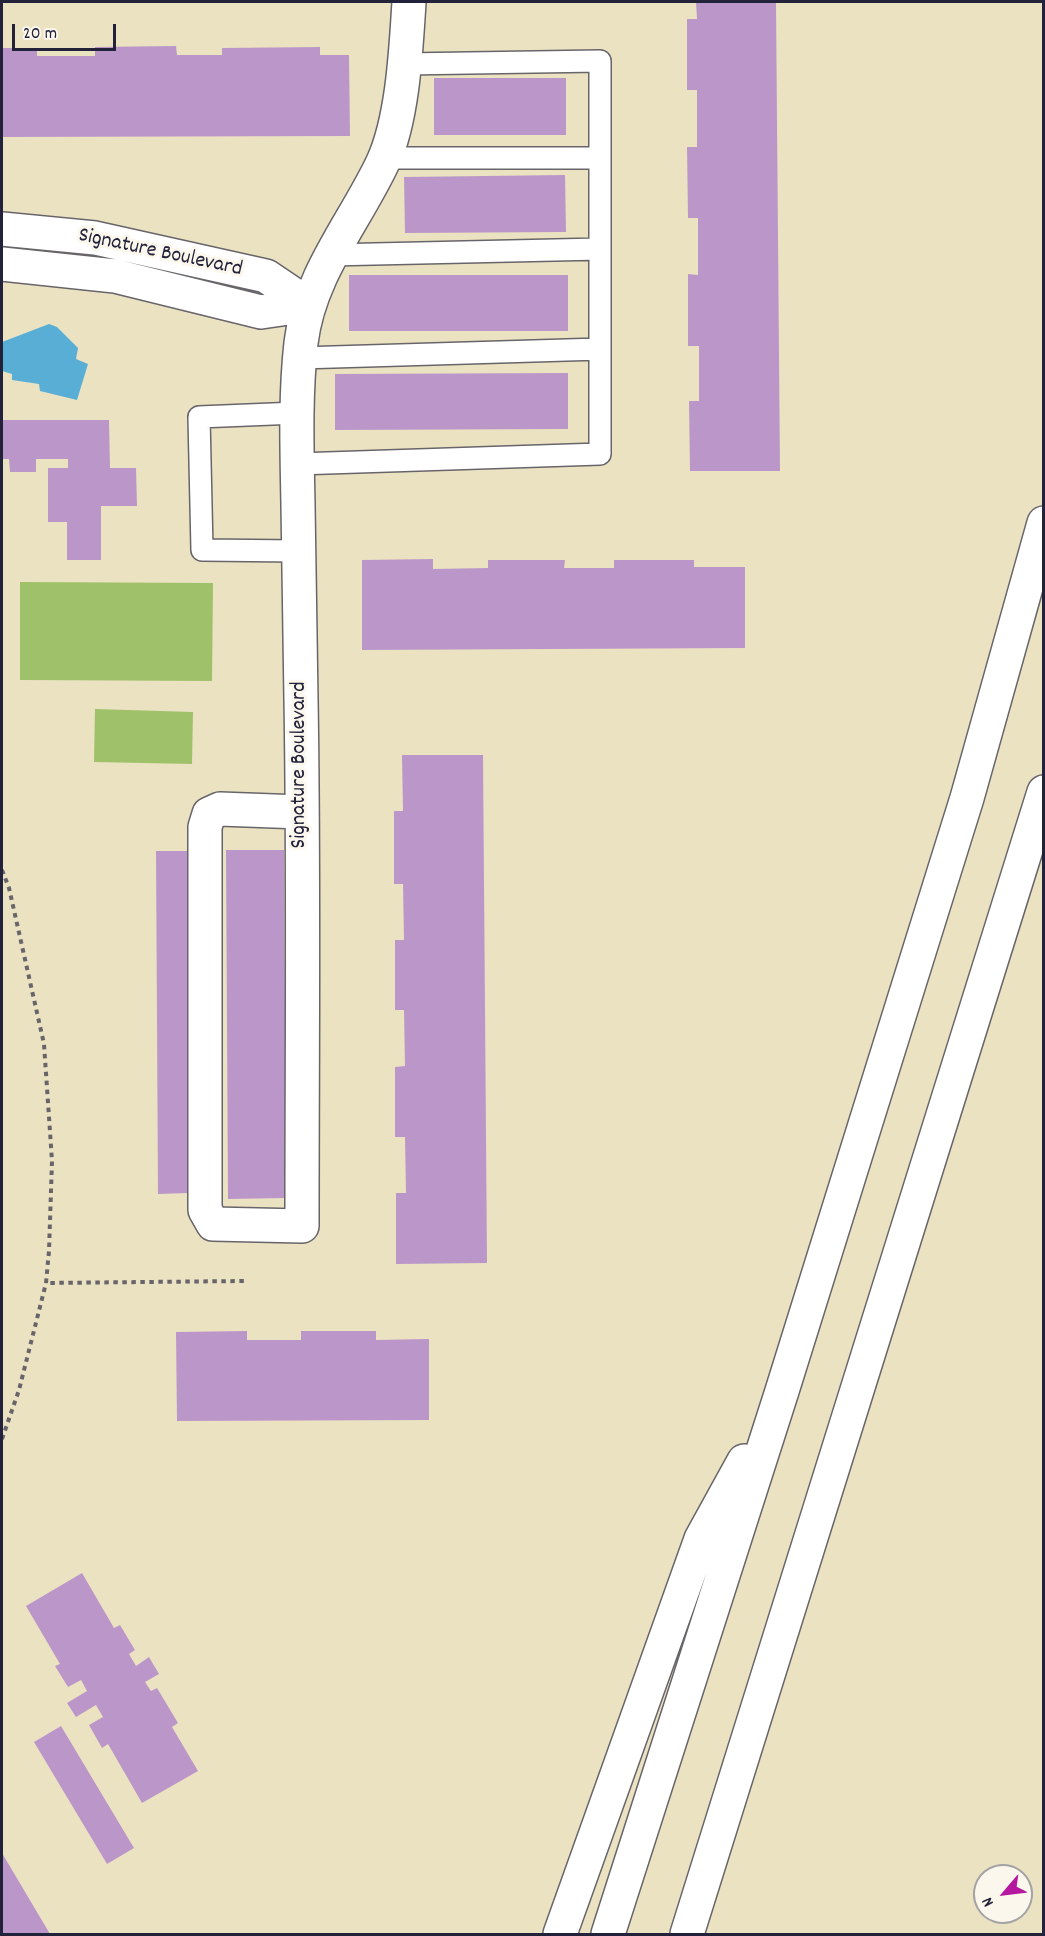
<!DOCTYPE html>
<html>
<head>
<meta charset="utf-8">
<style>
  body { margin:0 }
  #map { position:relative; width:1045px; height:1936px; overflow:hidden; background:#ebe2c2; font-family:Dekko,sans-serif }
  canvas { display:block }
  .frame { position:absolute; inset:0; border:3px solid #22223b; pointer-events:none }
  .north { position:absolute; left:973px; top:1864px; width:60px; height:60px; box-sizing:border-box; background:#fbf7ec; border:2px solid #a4a2a5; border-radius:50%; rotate:242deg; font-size:16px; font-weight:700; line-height:24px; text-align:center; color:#22223b }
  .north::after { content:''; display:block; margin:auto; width:21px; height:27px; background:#b5179e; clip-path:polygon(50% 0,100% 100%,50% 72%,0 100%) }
  .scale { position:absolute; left:12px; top:24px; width:104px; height:27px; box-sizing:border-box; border:3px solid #22223b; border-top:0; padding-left:8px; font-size:18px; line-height:21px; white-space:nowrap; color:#22223b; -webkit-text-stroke:4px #fbf7ec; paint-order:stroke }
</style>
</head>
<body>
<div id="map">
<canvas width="1045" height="1936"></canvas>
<div class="frame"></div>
<div class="north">N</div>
<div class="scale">20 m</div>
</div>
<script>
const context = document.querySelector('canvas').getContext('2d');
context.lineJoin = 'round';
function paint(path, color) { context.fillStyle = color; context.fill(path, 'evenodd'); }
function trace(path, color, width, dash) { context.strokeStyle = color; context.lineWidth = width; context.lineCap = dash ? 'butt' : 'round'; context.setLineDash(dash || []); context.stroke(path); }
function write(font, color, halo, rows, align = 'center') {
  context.font = font + ' Dekko,sans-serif'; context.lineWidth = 6; context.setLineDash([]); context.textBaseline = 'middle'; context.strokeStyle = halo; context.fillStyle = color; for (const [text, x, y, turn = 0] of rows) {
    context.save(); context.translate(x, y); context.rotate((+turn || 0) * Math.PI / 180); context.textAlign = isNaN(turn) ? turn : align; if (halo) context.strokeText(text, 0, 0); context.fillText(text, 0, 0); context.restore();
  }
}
const green = new Path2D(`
  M20,582L213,583L212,681L20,680Z
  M95,709L193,712L192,764L94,762Z`);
const water = new Path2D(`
  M49,324L57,327L78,348L76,359L88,364L77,400L40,391L39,384L12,380V374L2,371V342Z`);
const building = new Path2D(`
  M696,2H776L780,471H690L689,401H699V346H688V274L698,275V218H688L687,147H697V90H687V19H697Z
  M176,46L177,55H222V48L320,47V55H349L350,136L2,137V48H37V56H95V47Z
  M434,78H566V135H434Z
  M565,175L566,232L405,233L404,177Z
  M349,275H568V331H349Z
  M568,373V429L335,430V374Z
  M2,420H109L110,468H136L137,506H101V560H67V522H48V468H68V459H36V472H10L9,459H2Z
  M433,559V569L488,568V560H565L564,568H614V560H694V567H745V648L362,650V560Z
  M402,755H483L487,1263L396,1264V1193H406L405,1137H395V1067L405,1066L404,1010H395V940H404L403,884H394V811H403Z
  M226,850H284L286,1198L228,1199Z
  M156,851H187L189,1193L158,1194Z
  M247,1331V1340H301V1331H376V1340L429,1339V1420L177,1421L176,1332Z
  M82,1573L114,1628L120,1625L135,1650L129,1654L136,1666L149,1657L159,1674L145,1682L151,1691L157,1688L178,1723L172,1727L198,1771L142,1803L108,1744L102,1748L89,1725L103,1717L96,1705L76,1717L67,1703L87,1691L81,1680L68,1687L55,1666L60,1664L26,1606Z
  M61,1726L134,1848L107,1864L34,1742Z
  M2,1853L50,1934H2Z`);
const path = new Path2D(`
  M2,870L9,888L44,1044L52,1161L49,1251L46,1283L245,1281
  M2,1439L19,1390L46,1283`);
const lane = new Path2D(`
  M385,158H600
  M329,255L600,249
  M300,358L600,349
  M297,413L199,417L202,550L299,551
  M297,464L600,454V61L404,64`);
const street = new Path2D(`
  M2,229L95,238L266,276L309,305
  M2,264L115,276L261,312L309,305
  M301,812L220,809L209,814L205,827V1210L213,1224L302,1226C302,1050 304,875 301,700C300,635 299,570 298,505C297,451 295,397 301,343C309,274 355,222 383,162C403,118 406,49 409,2`);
const highway = new Path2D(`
  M560,1934L701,1539L744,1461
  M608,1934L782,1391L967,798L1044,523
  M687,1934L1044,792`);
const streetNames = [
  ["Signature Boulevard",160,254,12],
  ["Signature Boulevard",301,765,-90]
];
paint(green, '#9fc16a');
paint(water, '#59aed5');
paint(building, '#bb97c9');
trace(lane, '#68656a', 24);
trace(street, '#68656a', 36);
trace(highway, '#68656a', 36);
trace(path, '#68656a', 4, [4.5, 4.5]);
trace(lane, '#fff', 21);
trace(street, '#fff', 33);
trace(highway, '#fff', 33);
write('22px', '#22223b', '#fbf7ec', streetNames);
</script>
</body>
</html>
